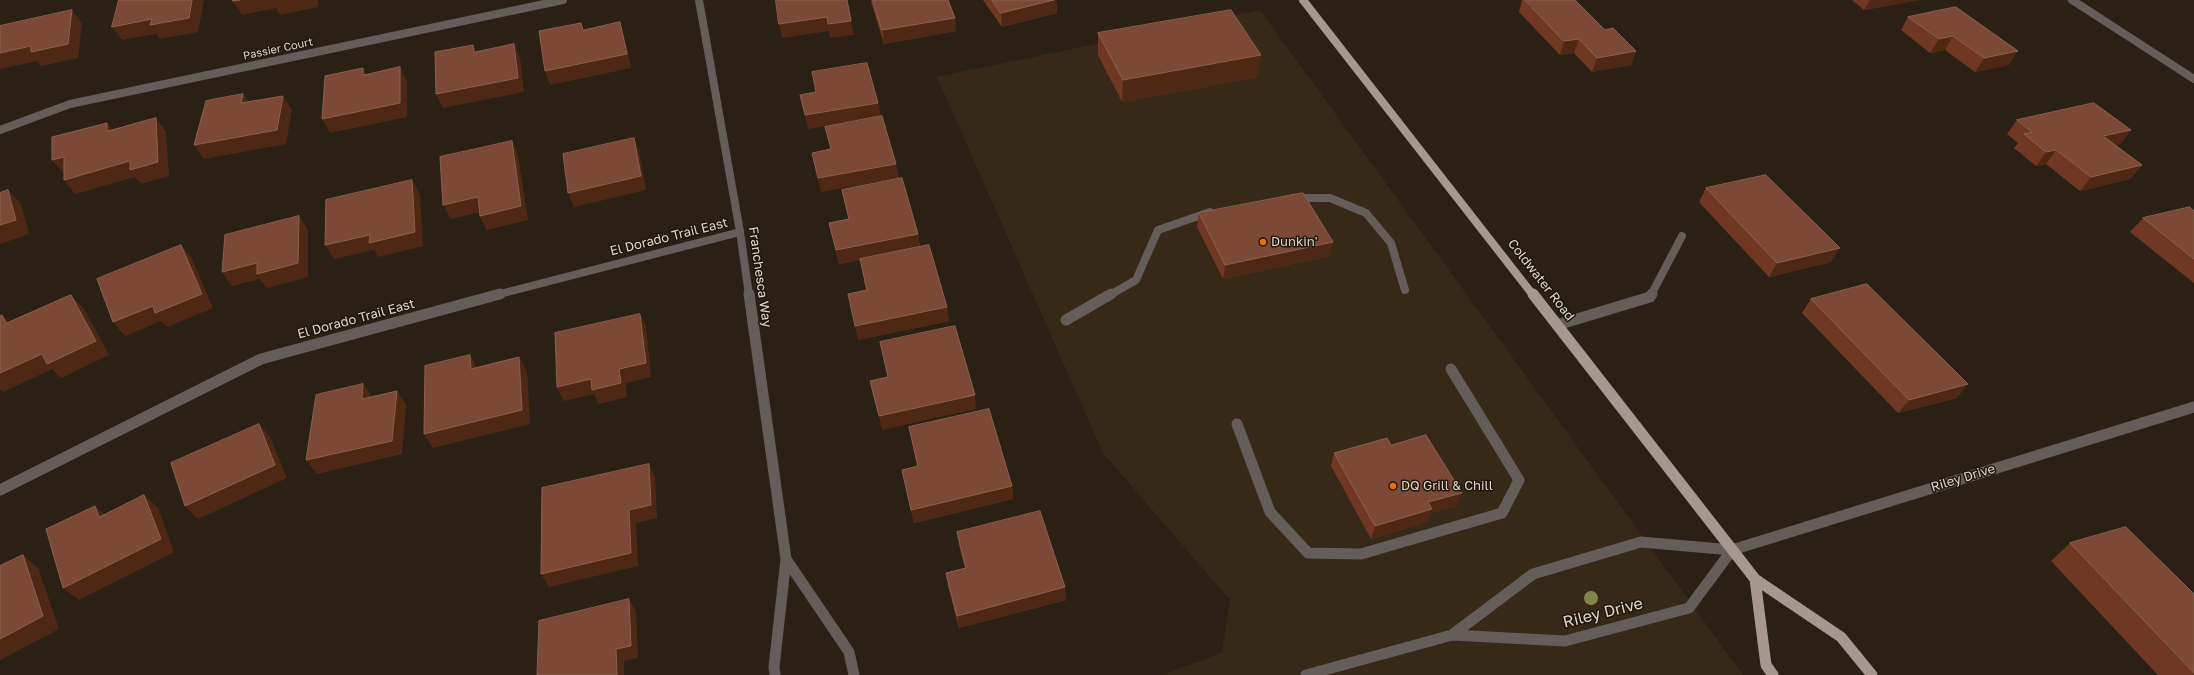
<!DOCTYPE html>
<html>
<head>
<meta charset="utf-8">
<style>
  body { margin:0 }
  canvas { display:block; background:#2a2114 }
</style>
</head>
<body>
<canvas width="2194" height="675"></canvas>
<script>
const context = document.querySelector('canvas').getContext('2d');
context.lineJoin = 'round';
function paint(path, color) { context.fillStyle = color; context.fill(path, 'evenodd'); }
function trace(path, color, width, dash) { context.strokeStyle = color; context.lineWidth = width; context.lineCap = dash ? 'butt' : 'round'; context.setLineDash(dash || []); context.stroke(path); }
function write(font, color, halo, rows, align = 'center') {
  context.font = font + ' "Golos Text",sans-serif'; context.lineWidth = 3; context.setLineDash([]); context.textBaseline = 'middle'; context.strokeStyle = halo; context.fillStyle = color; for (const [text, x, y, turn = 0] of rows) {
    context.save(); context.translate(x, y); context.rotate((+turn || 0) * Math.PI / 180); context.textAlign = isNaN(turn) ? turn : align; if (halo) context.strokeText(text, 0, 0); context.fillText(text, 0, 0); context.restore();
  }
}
const built = new Path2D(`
  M1260,10L1743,675H1162L1222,653L1230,600L1103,453L937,77Z`);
const serviceFar1 = new Path2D(`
  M1293,198H1330L1366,213L1391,243L1405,290
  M1110,295L1136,280L1158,230L1210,212
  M1651,295L1682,236`);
const service = new Path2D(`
  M1066,320L1111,294
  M1557,325L1650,297L1652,294
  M1237,424L1270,512L1308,553L1361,554L1502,513L1519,480L1451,369`);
const minorFar1 = new Path2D(`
  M699,0L740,232L749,295
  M2072,0L2194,79
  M0,130L70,104L563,0
  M496,295L740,232`);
const minor = new Path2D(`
  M749,294L786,559L774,667L775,675
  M0,490L261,359L500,294
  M786,559L849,652L854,675
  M1452,635L1533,574L1641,542L1732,550L2194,407
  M1306,675L1452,635L1565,641L1689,608L1732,550`);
const primaryFar1 = new Path2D(`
  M1303,0L1533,295`);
const primary = new Path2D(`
  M1533,294L1755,579L1841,637L1872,675
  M1755,579L1766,665L1773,675`);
const trees = [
  [1591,598]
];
const wall = new Path2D(`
  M871,0H948L956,31L884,44L872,5Z
  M983,0H1056L1057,13L1002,27Z
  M1522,0H1575L1605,30L1636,51L1631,65L1592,72L1574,53L1560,55L1519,12Z
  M1852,0H1919L1864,10Z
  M1956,7L2009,65L1975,72L1945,50L1930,53L1901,30L1908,17Z
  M1098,33L1258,77L1122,102L1098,55Z
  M2017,120L2131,130L2120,144L2114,145L2142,165L2130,179L2080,191L2046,164L2036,166L2014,148L2018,143L2007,134Z
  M1706,188L1831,262L1769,277L1699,202Z
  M842,190L918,234L920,247L949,321L858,340L866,290L860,260L839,264L829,223L849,219Z
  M2194,211V283L2130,232L2143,218Z
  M1199,213L1330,256L1223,279L1197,227Z
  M1811,299L1957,398L1898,413L1802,313Z
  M909,427L1012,486L1013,499L914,523L902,470L917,466Z
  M1391,445L1457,506L1430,513L1427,522L1371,539L1331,466L1334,453Z
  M957,532L1065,587L1066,600L959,628L948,586L946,573L965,568L959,545Z
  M2070,543L2194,594V675H2158L2051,561Z`);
const shadedWall = new Path2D(`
  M192,0H204L198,32L160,39L156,34L122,40L112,27Z
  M240,0H318V7L280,15L276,8L242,15L233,1Z
  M1054,0H1056L1057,13L1002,27L1001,13Z
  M1870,0H1919L1864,10Z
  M72,10L82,24L78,58L41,66L37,61L0,69V53Z
  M827,17L851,21L854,35L830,38L829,31L782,38L779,24Z
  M955,18L956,31L884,44L882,30Z
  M620,22L624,36L631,68L550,85L545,71Z
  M1953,36L1945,50L1930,53L1939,39Z
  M1579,39L1574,53L1560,55L1564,41Z
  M514,44L520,58L524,92L443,108L436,94Z
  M473,45L479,59L474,52Z
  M1636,51L1631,65L1592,72L1597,58Z
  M2018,51L2009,65L1975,72L1984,58Z
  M1261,55L1258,77L1122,102L1123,80Z
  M400,67L407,81V117L330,133L322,119Z
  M363,68L371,82L363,75Z
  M243,94L252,108L241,103Z
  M283,96L292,110L286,144L204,159L194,145Z
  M878,103L881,117L808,129L805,115Z
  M156,118L166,132L169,176L141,184L135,177L75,194L64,180Z
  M107,123L118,137L107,131Z
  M2131,130L2120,144L2092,150L2103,136Z
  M634,138L639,152L646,190L574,207L568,193Z
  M512,141L518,155L528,220L487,230L480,216Z
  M2056,150L2046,164L2036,166L2046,152Z
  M64,157V174L52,160Z
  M896,164L899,178L821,192L818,178Z
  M2142,165L2130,179L2080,191L2091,177Z
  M412,180L420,194L423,246L378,257L374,250L334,259L325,245Z
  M8,190L21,204L29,234L0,244V225Z
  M478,197L485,211L451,219L443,205Z
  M299,216L308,230V277L267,288L260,279L232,286L222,272Z
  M918,234L920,248L839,264L836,250Z
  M1333,242L1330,256L1223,279L1225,265Z
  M181,245L192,259L213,308L167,327L161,321L125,336L113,322Z
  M1840,248L1831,262L1769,277L1777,263Z
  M71,295L84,309L109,355L61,378L52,369L3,392L0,389V373Z
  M947,307L949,321L858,340L855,326Z
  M640,314L646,327L651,377L626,383L627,397L599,404L594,394L564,401L557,387L591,379L619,369Z
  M2,315L16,329L6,323Z
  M470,355L478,369H471Z
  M519,357L527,371L530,424L433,448L424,434Z
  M363,384L373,398L362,399Z
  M1968,384L1957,398L1898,413L1909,400Z
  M397,391L406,405L402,454L317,474L306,460Z
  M975,395L976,409L882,430L879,416Z
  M259,424L270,437L287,478L198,519L185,506Z
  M649,464L655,477L657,518L636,523L638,566L549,587L541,574L629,510Z
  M1012,486L1013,499L914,523L911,510Z
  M1462,493L1457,506L1430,513L1427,522L1371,539L1375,526L1428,502Z
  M144,495L158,508L174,552L79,600L63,588Z
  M95,506L109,519L99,517Z
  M23,555L38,568L59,629L0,660V639Z
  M1065,587L1066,600L959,628L957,616Z
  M629,599L636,611L638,658L624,661V675H617L616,649Z`);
const building = new Path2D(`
  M119,0H192L189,18L150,25L152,19L112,27Z
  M233,0H240L233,1Z
  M776,0H847L851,21L828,24L827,17L779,24Z
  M873,0H948L955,18L882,30Z
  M992,0H1054L1001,13Z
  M1525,0H1575L1605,30L1613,28L1636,51L1597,58L1579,39L1564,41Z
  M1956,7L2018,51L1984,58L1953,36L1939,39L1908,17Z
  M72,10L68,44L31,52V46L0,53V26Z
  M1231,10L1261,55L1123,80L1098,33Z
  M620,22L627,54L545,71L539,31L581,23L583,30Z
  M514,44L518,78L436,94L435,52L473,45L474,52Z
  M867,63L878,103L805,115L800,95L816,92L812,72Z
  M400,67V103L322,119L325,76L363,68V75Z
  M243,94L241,103L283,96L277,130L194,145L206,101Z
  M2094,103L2131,130L2103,136L2142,165L2091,177L2056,150L2046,152L2024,134L2032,132L2017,120Z
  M882,116L896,164L818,178L812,153L831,149L825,127Z
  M156,118L158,162L130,170V161L64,180V157L52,160V137L107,123V131Z
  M634,138L641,176L568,193L563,154Z
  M512,141L521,206L480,216L478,197L443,205L440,157Z
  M1766,175L1840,248L1777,263L1706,188Z
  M902,178L918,234L836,250L829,223L849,219L842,190Z
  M412,180L415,232L369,243L370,235L325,245L326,200Z
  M8,190L16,220L0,225V193Z
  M1303,193L1333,242L1225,265L1199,213Z
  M2190,207L2194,211V259L2143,218Z
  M299,216L298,263L257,274V263L222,272L225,235Z
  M181,245L202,294L155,313L153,306L113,322L97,279Z
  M929,245L947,307L855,326L848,294L867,290L860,259Z
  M1867,284L1968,384L1909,400L1811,299Z
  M71,295L96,341L47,364L42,354L0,373V316L2,315L6,323Z
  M640,314L646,363L619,369L621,383L592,390L591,379L557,387L555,333Z
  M955,326L975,395L879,416L870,381L888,377L880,342Z
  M470,355L471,369L519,357L522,410L424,434L425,366Z
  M363,384L362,399L397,391L392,441L306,460L316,395Z
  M989,409L1012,486L911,510L902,470L918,466L909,427Z
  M259,424L275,465L185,506L171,463Z
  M1426,435L1462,493L1428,502L1432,509L1375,526L1334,453L1387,438L1391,445Z
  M649,464L651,505L629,510L631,553L541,574L542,488Z
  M144,495L161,539L63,588L46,529L95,506L99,517Z
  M1040,511L1065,587L957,616L946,573L966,568L957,532Z
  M2126,527L2194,594V673L2070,543Z
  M23,555L43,616L0,639V566Z
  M629,599L631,646L616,649L617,675H537L539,621Z`);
const markers = [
  [1263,242,4,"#e8710a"],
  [1393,486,4,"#e8710a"]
];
const farStreetnames = [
  ["Passier Court",278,49,-12]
];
const streetNames = [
  ["El Dorado Trail East",669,237,-14],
  ["Franchesca Way",760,277,82],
  ["Coldwater Road",1541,280,52],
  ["El Dorado Trail East",356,319,-15],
  ["Riley Drive",1963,478,-17]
];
const poiNames = [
  ["Dunkin'",1271,242],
  ["DQ Grill & Chill",1401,486]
];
const nearStreetnames = [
  ["Riley Drive",1603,613,-14]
];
paint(built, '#362917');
trace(serviceFar1, '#645d59', 8);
trace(service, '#645d59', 11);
trace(minorFar1, '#645d59', 8);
trace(minor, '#645d59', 11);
trace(primaryFar1, '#a6978f', 8);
trace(primary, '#a6978f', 11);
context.fillStyle = '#80854a';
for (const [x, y] of trees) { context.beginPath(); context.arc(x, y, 7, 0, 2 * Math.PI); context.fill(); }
paint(wall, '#703823');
paint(shadedWall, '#4f2815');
paint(building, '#7c4936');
trace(building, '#8b604e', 1);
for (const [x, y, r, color] of markers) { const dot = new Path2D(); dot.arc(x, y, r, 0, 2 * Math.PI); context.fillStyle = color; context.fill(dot); trace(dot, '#20170b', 1.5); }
write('11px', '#ded8d0', '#20170b', farStreetnames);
write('13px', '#ded8d0', '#20170b', streetNames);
write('13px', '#ded8d0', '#20170b', poiNames, 'left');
write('16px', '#ded8d0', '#20170b', nearStreetnames);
</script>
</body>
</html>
